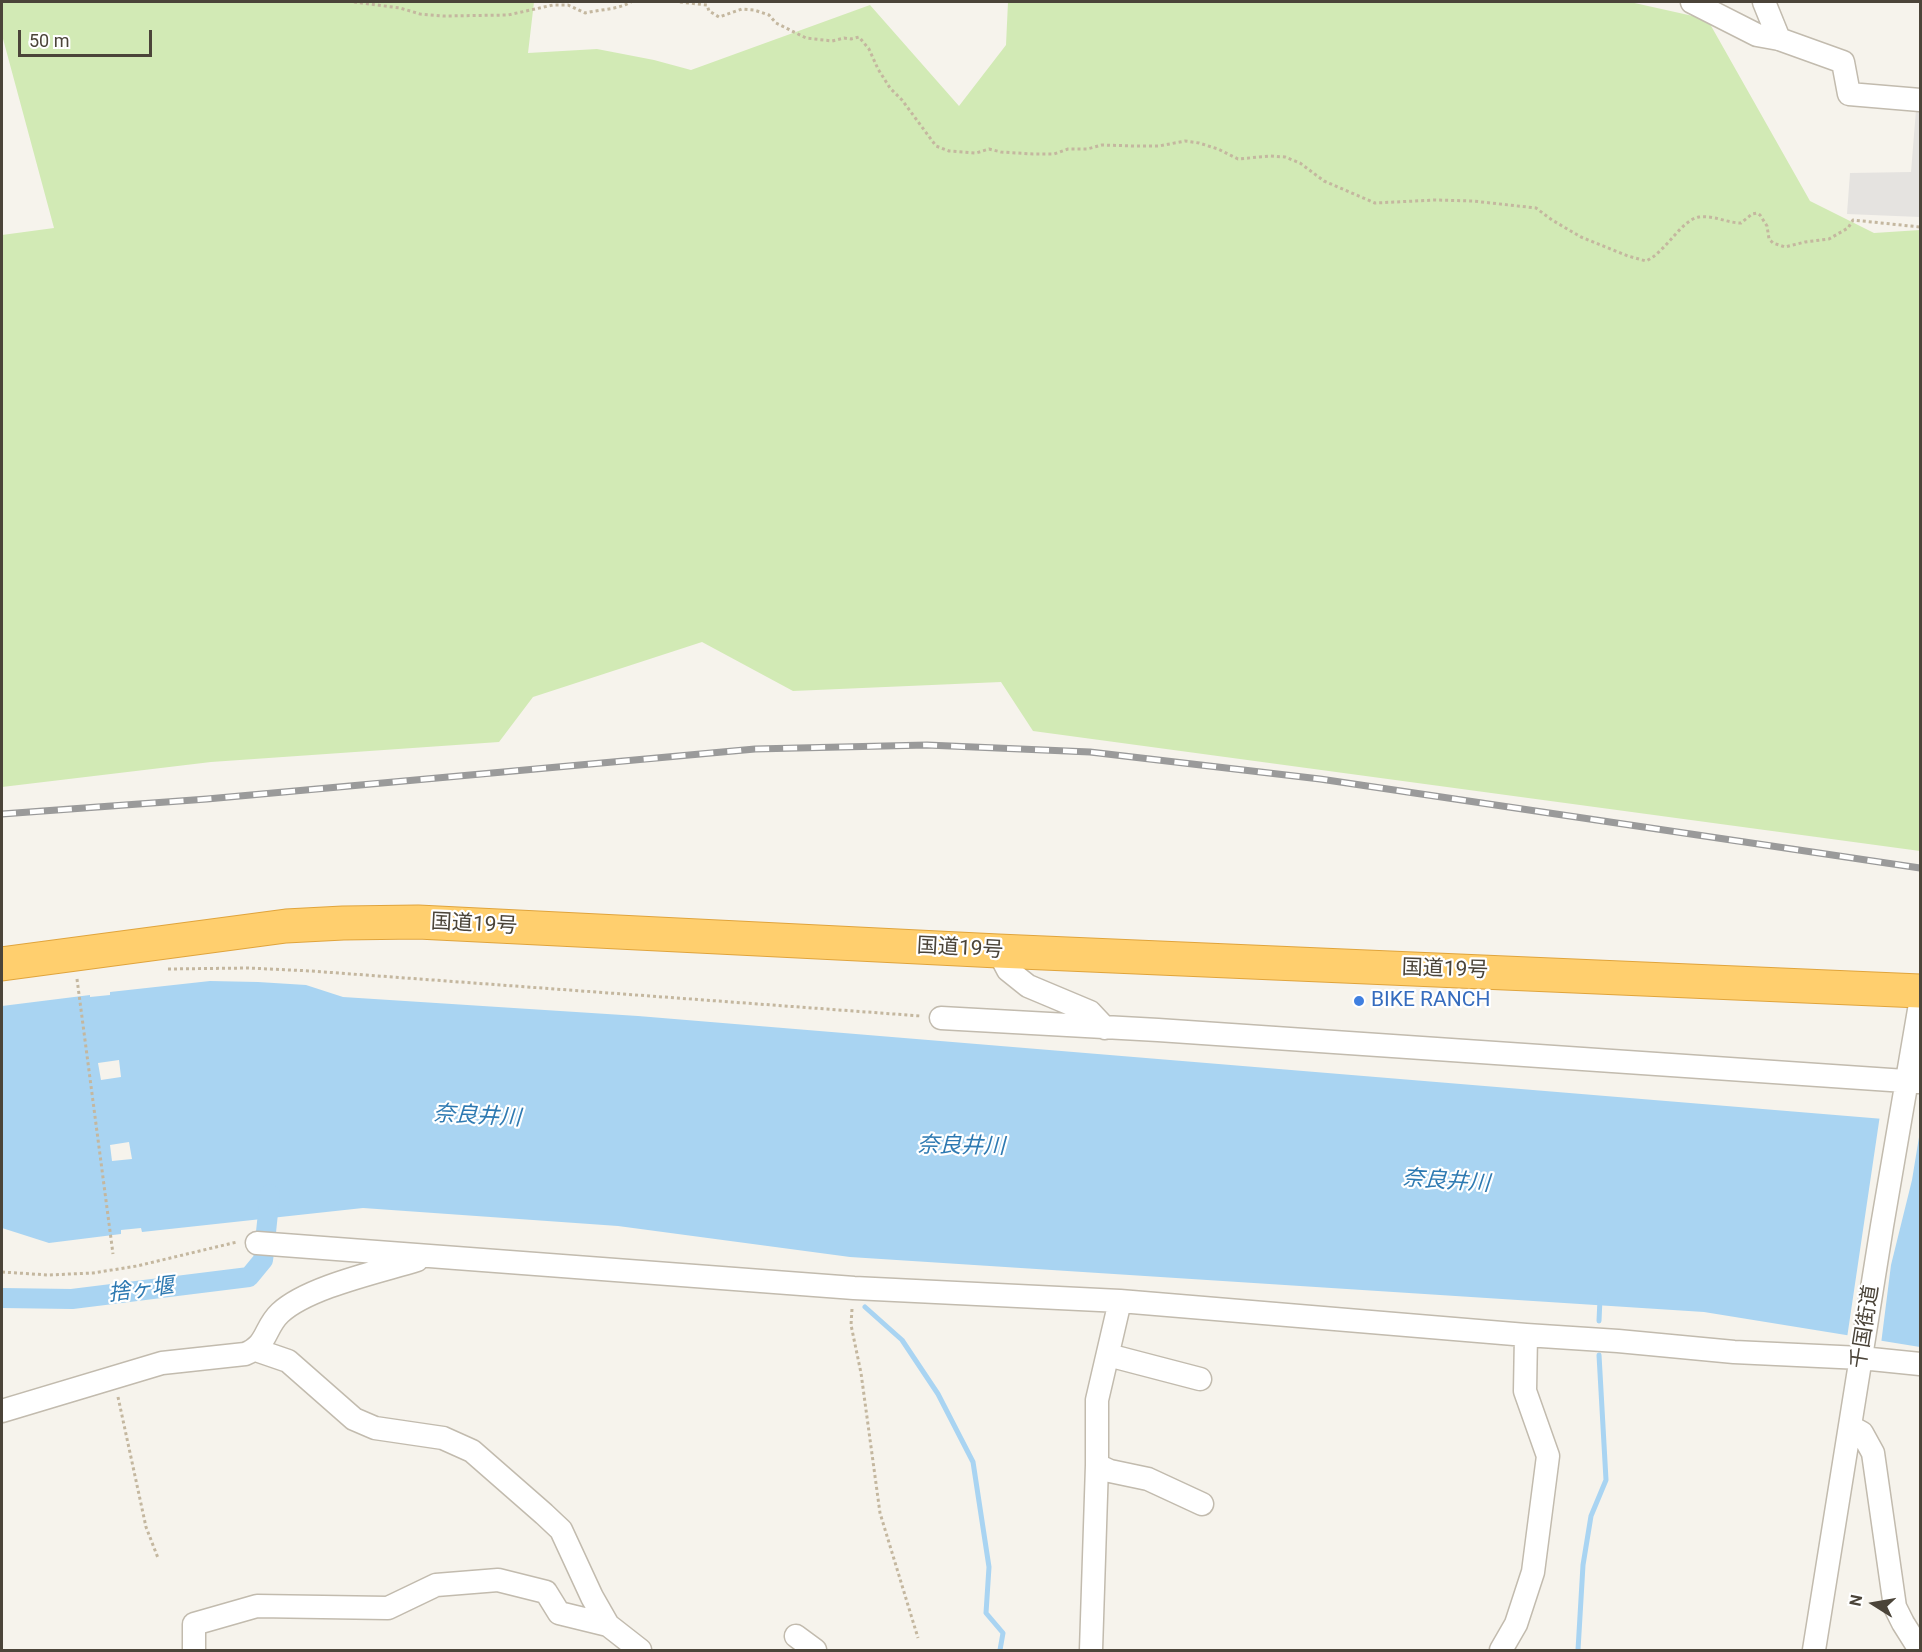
<!DOCTYPE html>
<html>
<head>
<meta charset="utf-8">
<style>
  body { margin:0 }
  #map { position:relative; width:1922px; height:1652px; overflow:hidden; background:#f6f3ec; font-family:Roboto,sans-serif }
  canvas { display:block }
  .frame { position:absolute; inset:0; border:3px solid #4b4439; pointer-events:none }
  .north { position:absolute; left:1844px; top:1574px; width:60px; height:60px; -webkit-text-stroke:4px #fff; paint-order:stroke; rotate:281deg; font-size:16px; font-weight:700; line-height:24px; text-align:center; color:#4b4439 }
  .north::after { content:''; display:block; margin:auto; width:21px; height:27px; background:#4b4439; clip-path:polygon(50% 0,100% 100%,50% 72%,0 100%) }
  .scale { position:absolute; left:18px; top:30px; width:134px; height:27px; box-sizing:border-box; border:3px solid #4b4439; border-top:0; padding-left:8px; font-size:18px; line-height:21px; white-space:nowrap; color:#4b4439; -webkit-text-stroke:4px #fff; paint-order:stroke }
</style>
</head>
<body>
<div id="map">
<canvas width="1922" height="1652"></canvas>
<div class="frame"></div>
<div class="north">N</div>
<div class="scale">50 m</div>
</div>
<script>
const context = document.querySelector('canvas').getContext('2d');
context.lineJoin = 'round';
function paint(path, color) { context.fillStyle = color; context.fill(path, 'evenodd'); }
function trace(path, color, width, dash) { context.strokeStyle = color; context.lineWidth = width; context.lineCap = dash ? 'butt' : 'round'; context.setLineDash(dash || []); context.stroke(path); }
function write(font, color, halo, rows, align = 'center') {
  context.font = font + ' Roboto,"Noto Sans JP",sans-serif'; context.lineWidth = 4.5; context.setLineDash([]); context.textBaseline = 'middle'; context.strokeStyle = halo; context.fillStyle = color; for (const [text, x, y, turn = 0] of rows) {
    context.save(); context.translate(x, y); context.rotate((+turn || 0) * Math.PI / 180); context.textAlign = isNaN(turn) ? turn : align; if (halo) context.strokeText(text, 0, 0); context.fillText(text, 0, 0); context.restore();
  }
}
const green = new Path2D(`
  M2,2H534L528,53L597,49L654,60L691,70L870,5L959,106L1006,45L1008,2H1630L1702,18L1710,24L1810,201L1874,233L1920,230V851L1033,731L1001,682L793,691L702,642L533,697L499,742L211,762L2,787V235L54,228L2,35Z`);
const parking = new Path2D(`
  M1916,110L1920,112V217L1847,214L1850,173L1911,172Z`);
const water = new Path2D(`
  M210,981L258,982L306,985L343,997L638,1016L1920,1122V1347L1704,1312L850,1257L618,1226L363,1208L142,1232L141,1228L121,1230V1234L49,1243L2,1228V1006L90,995V997L110,995V992ZM119,1060L121,1077L101,1080L98,1063ZM129,1142L132,1159L112,1161L110,1145Z`);
const pier = new Path2D(`
  M1880,1115L1920,1119V1131L1912,1180L1891,1265L1881,1344L1847,1338Z`);
const stream = new Path2D(`
  M865,1307L902,1340L938,1394L973,1462L989,1567L986,1613L1003,1633L1000,1650
  M1599,1321L1600,1299
  M1578,1650L1583,1565L1591,1516L1606,1480L1599,1355`);
const canal = new Path2D(`
  M266,1232L270,1194
  M2,1298L72,1299L249,1277L263,1260L264,1252`);
const path = new Path2D(`
  M354,2L400,8L420,14L444,16L508,15L553,5H568L585,13C601,9 617,10 631,2
  M680,2L707,5L709,11L719,17L742,9L754,10L769,15L776,23L806,38L832,41L844,38L851,39L859,37L869,49L878,69L890,88L902,100L936,146L949,151L976,153L989,149L1001,152L1033,154H1054L1068,149H1087L1102,145L1135,146H1159L1185,141L1199,143L1218,149L1238,159L1270,156L1285,157L1300,163L1324,181L1375,203L1435,200L1473,201L1536,208L1552,220L1581,237L1628,256L1646,261C1666,252 1681,220 1699,217C1714,215 1727,223 1741,223L1752,214L1757,213L1760,215L1767,226L1769,239L1773,243L1785,247L1805,242L1829,239L1848,228L1853,220L1920,227
  M168,969L248,968L311,971L921,1016
  M77,979L113,1254
  M2,1272L48,1275L93,1273L137,1266L237,1242
  M852,1309L851,1325L861,1373L880,1513L918,1638
  M118,1397L146,1527L158,1558`);
const minor = new Path2D(`
  M1692,2L1757,35L1779,39L1843,62L1849,94L1920,100
  M1764,2L1779,39
  M998,951L1008,970L1028,986L1090,1012L1105,1028
  M941,1018L1158,1030L1920,1082
  M257,1243L854,1288L1120,1301L1526,1335L1618,1341L1734,1352L1861,1358L1920,1364
  M256,1350L288,1361L354,1419L375,1428L443,1438L472,1451L544,1514L561,1530L592,1597L608,1625L640,1650
  M1108,1355L1200,1379
  M2,1411L162,1363L245,1354C268,1345 264,1328 280,1313C308,1287 378,1272 417,1260
  M1851,1427L1862,1433L1873,1453L1895,1607L1903,1623L1920,1650
  M1097,1465L1110,1471L1148,1479L1202,1504
  M796,1636L815,1650
  M194,1650V1624L257,1606L388,1608L436,1585L498,1580L546,1592L559,1613L608,1625
  M1091,1650L1097,1465V1400L1120,1301
  M1501,1650L1516,1624L1533,1572L1548,1456L1525,1391L1526,1335
  M1814,1650L1882,1226L1920,1004`);
const highway = new Path2D(`
  M2,964L286,926L343,923L418,922L998,951L1920,991`);
const rail = new Path2D(`
  M2,814L207,799L755,749L927,745L1090,752L1320,779L1920,868`);
const markers = [
  [1359,1001,6,"#3f7fe0"]
];
const streetNames = [
  ["国道19号",474,925,3],
  ["国道19号",960,949,3],
  ["国道19号",1445,970,2],
  ["千国街道",1866,1327,-81]
];
const shopNames = [
  ["BIKE RANCH",1371,1001]
];
const waterNames = [
  ["奈良井川",477,1117,3],
  ["奈良井川",961,1147,1],
  ["奈良井川",1446,1182,4],
  ["捨ヶ堰",141,1291,-7]
];
paint(green, '#d2eab5');
paint(parking, '#e5e3e0');
paint(water, '#a9d4f2');
paint(pier, '#f6f3ec');
trace(stream, '#a9d4f2', 5);
trace(canal, '#a9d4f2', 20);
trace(minor, '#c2bbae', 25);
trace(highway, '#e0a43c', 35);
trace(path, '#c4b79f', 3, [3, 3]);
trace(minor, '#fff', 22);
trace(highway, '#ffcf6e', 33);
trace(rail, '#9a9a9a', 7);
trace(rail, '#fff', 4.5, [14]);
for (const [x, y, r, color] of markers) { const dot = new Path2D(); dot.arc(x, y, r, 0, 2 * Math.PI); context.fillStyle = color; context.fill(dot); trace(dot, '#fff', 2); }
write('21px', '#4b4439', '#fff', streetNames);
write('21px', '#366cbe', '#fff', shopNames, 'left');
write('italic 22px', '#2e7ab2', '#fff', waterNames);
</script>
</body>
</html>
